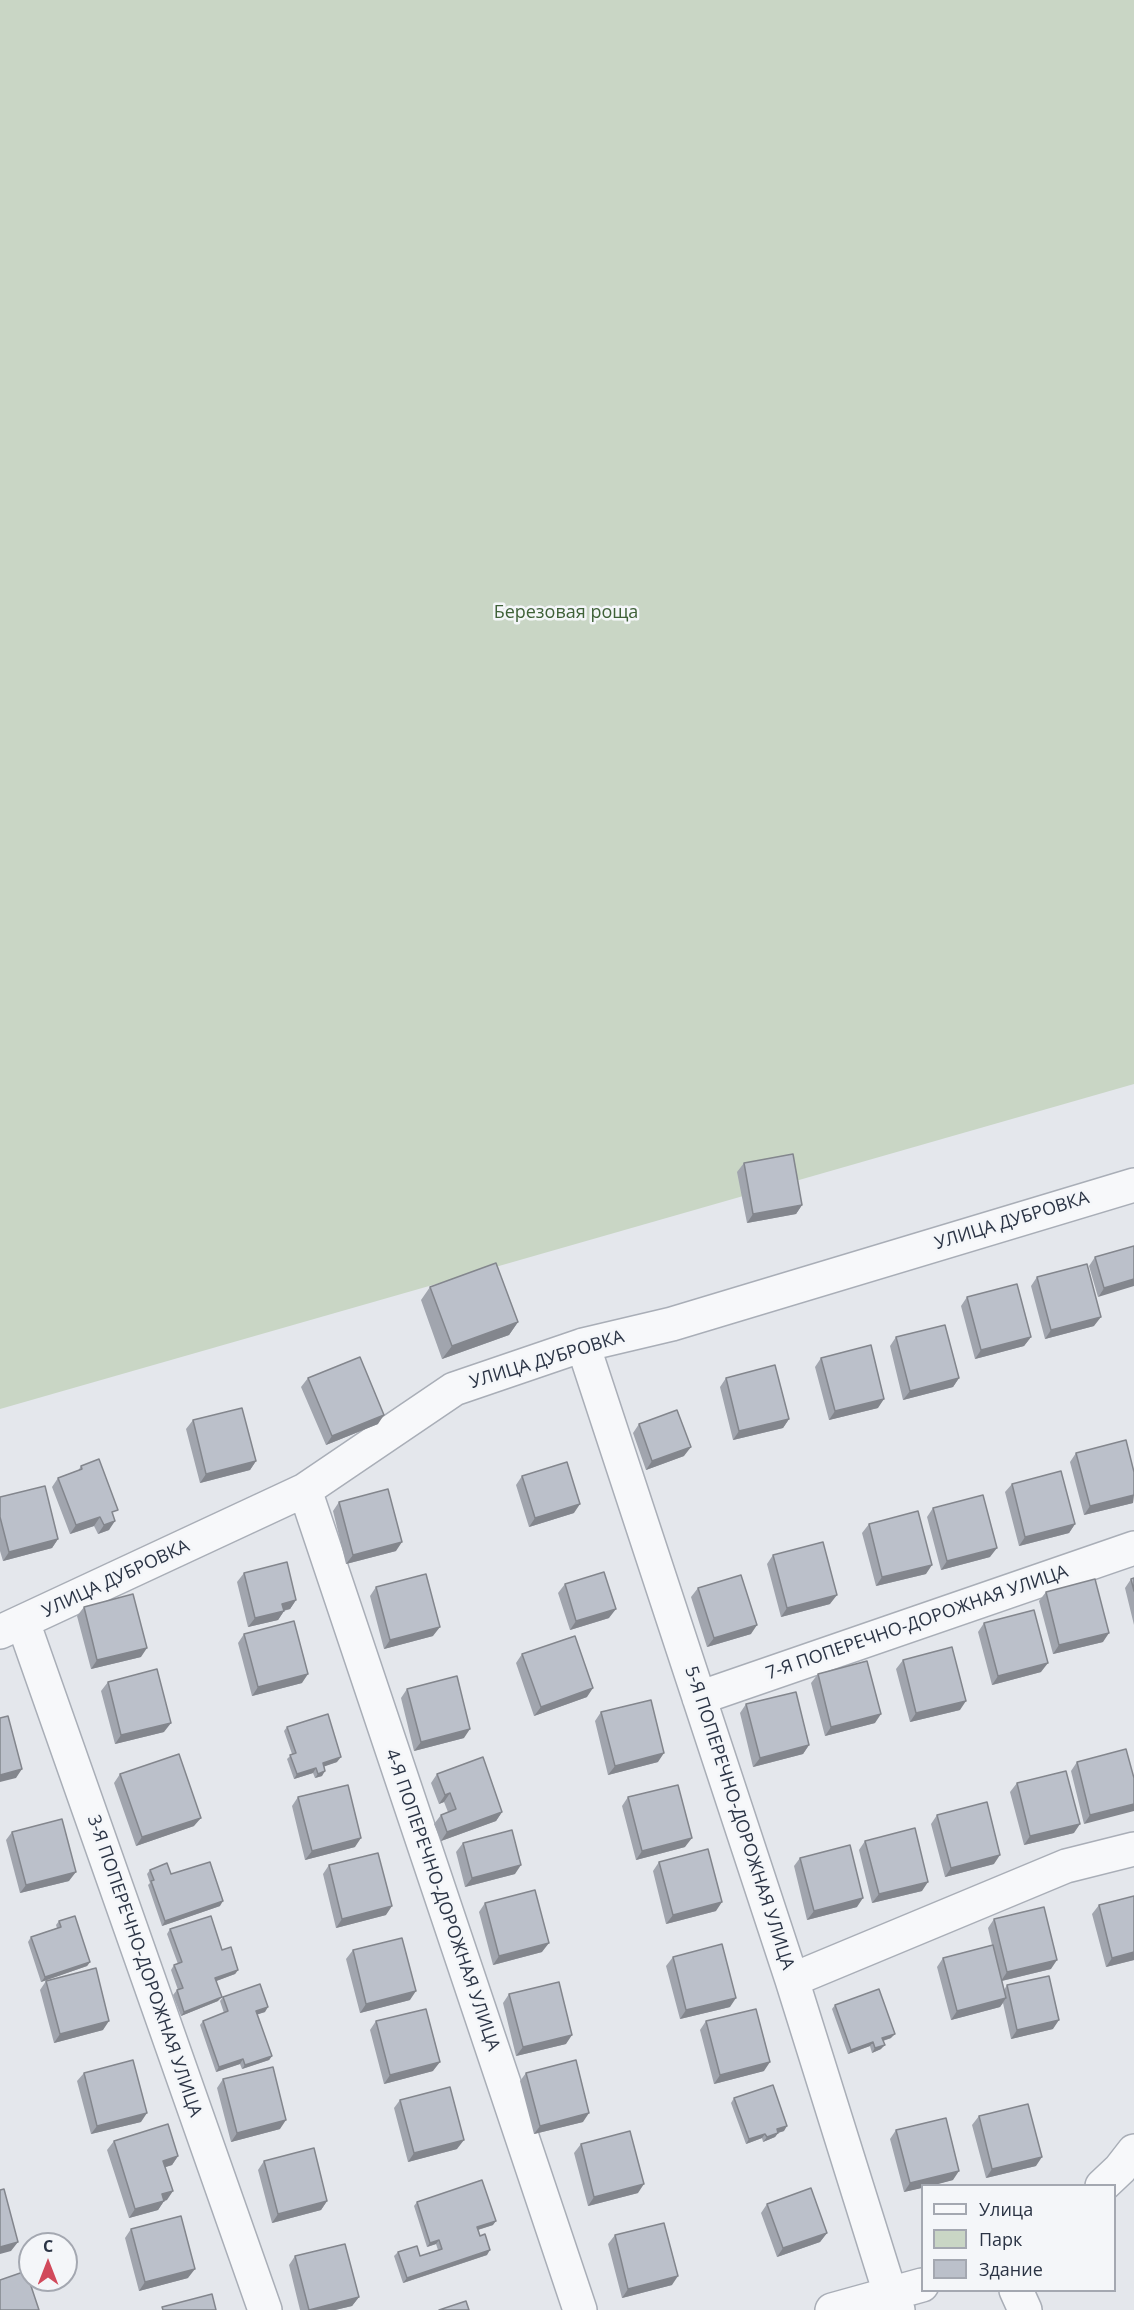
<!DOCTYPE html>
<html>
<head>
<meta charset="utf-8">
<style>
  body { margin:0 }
  #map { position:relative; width:1134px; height:2310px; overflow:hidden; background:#e4e7ec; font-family:"Open Sans",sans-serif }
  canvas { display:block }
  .legend { position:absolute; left:921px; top:2184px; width:195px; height:108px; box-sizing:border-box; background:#f4f6f9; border:2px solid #a4a8b1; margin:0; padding:8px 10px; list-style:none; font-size:18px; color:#2b3445 }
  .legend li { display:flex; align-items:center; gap:12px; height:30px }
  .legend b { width:30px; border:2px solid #a4a8b1 }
  .north { position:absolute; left:18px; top:2232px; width:60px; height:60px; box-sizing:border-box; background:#f4f6f9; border:2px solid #a4a8b1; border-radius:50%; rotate:0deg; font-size:16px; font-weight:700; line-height:24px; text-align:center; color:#2b3445 }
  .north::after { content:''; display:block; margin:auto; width:21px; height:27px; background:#d1495b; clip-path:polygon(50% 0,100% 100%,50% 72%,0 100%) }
</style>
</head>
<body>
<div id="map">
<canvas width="1134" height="2310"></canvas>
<ul class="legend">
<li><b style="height:8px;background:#f7f8fa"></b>Улица</li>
<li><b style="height:16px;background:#c9d6c5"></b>Парк</li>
<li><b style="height:16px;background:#bbc0ca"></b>Здание</li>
</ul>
<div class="north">С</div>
</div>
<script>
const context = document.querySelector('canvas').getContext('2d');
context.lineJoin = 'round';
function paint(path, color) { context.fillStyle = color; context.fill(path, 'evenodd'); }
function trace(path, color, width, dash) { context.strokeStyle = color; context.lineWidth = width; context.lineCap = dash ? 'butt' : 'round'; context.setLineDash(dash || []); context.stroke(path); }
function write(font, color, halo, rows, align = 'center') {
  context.font = font + ' "Open Sans",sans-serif'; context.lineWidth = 5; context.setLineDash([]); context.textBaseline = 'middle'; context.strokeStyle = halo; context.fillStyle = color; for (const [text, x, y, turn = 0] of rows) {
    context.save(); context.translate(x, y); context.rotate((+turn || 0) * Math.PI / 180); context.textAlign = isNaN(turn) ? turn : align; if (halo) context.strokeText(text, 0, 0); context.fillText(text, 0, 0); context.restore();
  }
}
const green = new Path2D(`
  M0,0H1134V1084L0,1409Z`);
const minor = new Path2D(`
  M583,1345L792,1980L890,2293L898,2310
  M305,1490L580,2310
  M23,1622L265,2310
  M0,1632L305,1490L454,1389L583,1345L672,1324L1134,1185
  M699,1698L1134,1548
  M792,1980L1066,1866L1134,1849
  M1102,2186L1120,2169L1134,2151
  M1016,2290L1025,2310
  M832,2310L922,2285`);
const wall = new Path2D(`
  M744,1163L802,1205L796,1214L747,1223L737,1172Z
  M1134,1246L1098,1297L1089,1266L1095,1257Z
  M1037,1277L1094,1326L1045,1339L1031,1286Z
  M430,1287L518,1322L509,1335L442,1359L421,1300Z
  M967,1297L1031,1337L1024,1346L975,1359L961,1306Z
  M896,1337L959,1378L953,1387L903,1400L890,1346Z
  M821,1358L878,1408L829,1420L815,1367Z
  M308,1378L378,1424L326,1445L301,1387Z
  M726,1378L789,1419L783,1428L733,1440L720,1387Z
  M193,1420L256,1461L250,1470L200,1483L186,1429Z
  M639,1424L684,1456L646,1470L633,1433Z
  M1076,1453L1134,1472L1133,1503L1084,1515L1070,1462Z
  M81,1466L113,1517L109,1530L98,1534L94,1526L70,1534L52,1487L58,1478L78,1471Z
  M522,1476L574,1513L529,1527L516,1485Z
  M1012,1484L1075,1524L1069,1533L1019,1546L1005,1492Z
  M0,1497L58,1539L52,1548L3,1561L0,1551Z
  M339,1502L396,1551L346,1564L333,1511Z
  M933,1508L990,1557L941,1570L927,1517Z
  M869,1524L926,1574L876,1586L862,1533Z
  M773,1555L830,1604L781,1617L767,1564Z
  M244,1573L296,1600L290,1609L284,1611L278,1620L248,1627L237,1582Z
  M1134,1578V1625L1125,1588L1131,1579Z
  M565,1584L609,1618L570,1630L558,1593Z
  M376,1587L433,1636L384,1649L370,1596Z
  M698,1588L751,1634L707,1647L691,1597Z
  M1046,1592L1103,1642L1053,1654L1039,1601Z
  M84,1607L141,1657L91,1669L77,1616Z
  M984,1623L1041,1672L992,1685L978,1632Z
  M244,1634L302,1683L252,1696L238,1643Z
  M522,1654L587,1697L534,1716L516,1663Z
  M903,1660L960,1710L910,1722L896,1669Z
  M818,1674L875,1723L825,1736L811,1683Z
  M108,1682L164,1732L115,1744L101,1691Z
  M407,1689L464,1738L414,1751L401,1698Z
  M746,1704L809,1745L803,1754L753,1767L740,1713Z
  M601,1712L658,1762L608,1775L595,1721Z
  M287,1727L337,1762L324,1766L322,1776L315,1778L313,1773L294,1779L287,1759L292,1754L284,1731Z
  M1077,1762L1134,1778L1084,1824L1071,1771Z
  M120,1774L194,1826L136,1846L114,1783Z
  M437,1774L502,1812L496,1821L441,1841L434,1824L441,1815L448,1812L444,1802L439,1804L431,1783Z
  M1017,1783L1074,1833L1024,1845L1010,1792Z
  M298,1797L355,1847L305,1860L292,1806Z
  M628,1797L685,1847L636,1860L622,1806Z
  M937,1815L994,1864L945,1877L931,1824Z
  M12,1832L69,1881L20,1893L6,1840Z
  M865,1841L922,1891L872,1903L859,1850Z
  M463,1843L515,1874L465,1887L456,1852Z
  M800,1858L857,1907L807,1920L794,1866Z
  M659,1862L716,1911L666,1924L653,1871Z
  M329,1865L386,1915L336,1928L323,1874Z
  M150,1870L220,1906L162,1926L148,1885L150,1883L147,1874Z
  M485,1903L542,1952L493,1965L479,1912Z
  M1099,1905L1134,1960L1106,1967L1092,1914Z
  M994,1919L1051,1969L1002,1981L1004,1990L1007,1985L1053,2029L1011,2039L1003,2003L1000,2007L951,2020L937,1967L943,1958L992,1945L988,1928Z
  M59,1921L90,1962L87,1966L41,1982L28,1942L31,1937L57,1928L56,1925Z
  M170,1929L222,1950L238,1970L235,1974L216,1981L218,2001L181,2016L173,1995L177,1990H178L171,1970L174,1965L178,1964L167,1934Z
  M353,1950L410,2000L360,2013L346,1959Z
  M673,1957L730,2007L680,2019L666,1966Z
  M46,1981L103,2030L54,2043L40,1990Z
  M509,1994L566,2044L516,2056L503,2003Z
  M223,1997L265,2012L257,2014L272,2056L269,2060L242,2069L240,2064L216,2072L200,2025L203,2021L224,2013L220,2001Z
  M835,2005L891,2038L883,2041L881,2049L872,2053L870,2046L848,2054L832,2009Z
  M376,2021L433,2071L384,2084L370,2030Z
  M706,2021L764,2071L714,2084L700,2030Z
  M84,2073L141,2122L91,2134L77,2081Z
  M526,2073L583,2122L534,2134L520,2081Z
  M223,2079L280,2129L231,2142L217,2088Z
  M734,2098L784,2131L778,2133L775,2137L763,2142L762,2138L746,2144L731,2103Z
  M400,2100L457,2149L408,2162L394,2108Z
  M979,2116L1036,2166L986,2178L972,2125Z
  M896,2130L953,2180L904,2192L890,2139Z
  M114,2141L178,2156L172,2165L165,2167L167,2200L164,2201L158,2210L129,2218L107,2150Z
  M581,2144L638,2193L588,2206L574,2153Z
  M264,2161L327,2201L321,2210L272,2223L258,2170Z
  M417,2202L493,2225L478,2230L487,2255L403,2283L394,2256L398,2252L420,2256L438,2250L436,2244L427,2247L414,2206Z
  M767,2204L827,2233L820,2242L777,2257L761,2213Z
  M131,2229L188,2278L139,2291L125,2238Z
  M615,2235L672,2285L622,2298L608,2244Z
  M295,2256L359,2297L352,2306L335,2310H300L289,2265Z`);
const shadedWall = new Path2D(`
  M802,1205L796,1214L747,1223L753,1214Z
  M1134,1279V1286L1098,1297L1104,1288Z
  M1101,1317L1094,1326L1045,1339L1051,1330Z
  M518,1322L509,1335L442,1359L452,1346Z
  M1031,1337L1024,1346L975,1359L981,1350Z
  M959,1378L953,1387L903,1400L910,1391Z
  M884,1399L878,1408L829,1420L835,1411Z
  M384,1415L378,1424L326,1445L332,1436Z
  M789,1419L783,1428L733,1440L739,1431Z
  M691,1447L684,1456L646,1470L652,1461Z
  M256,1461L250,1470L200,1483L206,1474Z
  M1134,1495L1133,1503L1084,1515L1090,1506Z
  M580,1504L574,1513L529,1527L535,1518Z
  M100,1517L94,1526L70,1534L76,1525Z
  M115,1521L109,1530L98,1534L104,1525Z
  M1075,1524L1069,1533L1019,1546L1025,1537Z
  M58,1539L52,1548L3,1561L9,1552Z
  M402,1542L396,1551L346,1564L353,1555Z
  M997,1548L990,1557L941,1570L947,1561Z
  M932,1565L926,1574L876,1586L882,1577Z
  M837,1595L830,1604L781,1617L787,1608Z
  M296,1600L290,1609L276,1612L282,1604Z
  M616,1609L609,1618L570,1630L576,1621Z
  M284,1611L278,1620L248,1627L255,1618Z
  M757,1625L751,1634L707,1647L714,1638Z
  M440,1627L433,1636L384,1649L390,1640Z
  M1109,1633L1103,1642L1053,1654L1059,1645Z
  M147,1648L141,1657L91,1669L97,1660Z
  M1048,1663L1041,1672L992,1685L998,1676Z
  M308,1674L302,1683L252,1696L258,1687Z
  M593,1688L587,1697L534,1716L541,1707Z
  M966,1701L960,1710L910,1722L916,1713Z
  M881,1714L875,1723L825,1736L831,1727Z
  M171,1723L164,1732L115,1744L121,1735Z
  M470,1729L464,1738L414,1751L421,1742Z
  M809,1745L803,1754L753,1767L760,1758Z
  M664,1753L658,1762L608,1775L615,1766Z
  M341,1757L337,1762L320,1768L323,1763Z
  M316,1768L313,1773L294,1779L297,1774Z
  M22,1769L16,1778L0,1782V1775Z
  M325,1771L322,1776L315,1778L318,1774Z
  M450,1793L444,1802L439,1804L445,1795Z
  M1134,1804V1811L1084,1824L1090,1815Z
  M502,1812L496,1821L441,1841L447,1832Z
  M201,1818L194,1826L136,1846L142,1837Z
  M1080,1824L1074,1833L1024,1845L1030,1836Z
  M361,1838L355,1847L305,1860L312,1851Z
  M692,1838L685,1847L636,1860L642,1851Z
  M1000,1855L994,1864L945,1877L951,1868Z
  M521,1865L515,1874L465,1887L472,1878Z
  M76,1872L69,1881L20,1893L26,1885Z
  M928,1882L922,1891L872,1903L879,1894Z
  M863,1898L857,1907L807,1920L814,1911Z
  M223,1901L220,1906L162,1926L165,1921Z
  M722,1902L716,1911L666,1924L673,1915Z
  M392,1906L386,1915L336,1928L342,1919Z
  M549,1943L542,1952L493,1965L499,1956Z
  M1134,1952V1960L1106,1967L1112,1958Z
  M1057,1960L1051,1969L1001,1981L1007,1972Z
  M90,1962L87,1966L41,1982L45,1977Z
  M238,1970L235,1974L211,1983L215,1978Z
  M416,1991L410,2000L360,2013L366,2004Z
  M222,1997L218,2001L181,2016L184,2012Z
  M736,1998L730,2007L680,2019L686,2010Z
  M1006,1998L1000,2007L951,2020L957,2011Z
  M268,2007L265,2012L253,2016L256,2011Z
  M1059,2020L1053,2029L1011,2039L1017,2030Z
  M109,2021L103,2030L54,2043L60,2034Z
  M895,2034L891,2038L879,2042L882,2038Z
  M572,2035L566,2044L516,2056L523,2047Z
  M873,2042L870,2046L848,2054L851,2050Z
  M885,2045L881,2049L872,2053L875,2048Z
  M272,2056L269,2060L242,2069L245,2065Z
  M243,2059L240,2064L216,2072L219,2067Z
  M440,2062L433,2071L384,2084L390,2075Z
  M770,2062L764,2071L714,2084L720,2075Z
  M147,2113L141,2122L91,2134L97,2126Z
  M589,2113L583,2122L534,2134L540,2126Z
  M286,2120L280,2129L231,2142L237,2133Z
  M787,2126L784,2131L774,2134L777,2129Z
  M778,2133L775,2137L763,2142L767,2137Z
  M765,2134L762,2138L746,2144L749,2139Z
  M464,2140L457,2149L408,2162L414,2153Z
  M178,2156L172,2165L157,2170L163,2161Z
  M1042,2157L1036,2166L986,2178L992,2169Z
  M959,2171L953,2180L931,2186H922V2188L904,2192L910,2183Z
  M644,2184L638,2193L588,2206L594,2197Z
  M173,2191L167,2200L156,2203L162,2194Z
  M164,2201L158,2210L129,2218L135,2209Z
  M327,2201L321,2210L272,2223L278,2214Z
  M496,2221L493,2225L474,2231L477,2227Z
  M827,2233L820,2242L777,2257L783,2248Z
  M439,2240L436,2244L427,2247L430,2243Z
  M18,2242L11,2251L0,2254V2247Z
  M490,2250L487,2255L403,2283L407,2278Z
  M195,2269L188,2278L139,2291L145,2282Z
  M678,2276L672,2285L622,2298L628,2289Z
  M359,2297L352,2306L335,2310H309Z`);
const building = new Path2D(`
  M793,1154L802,1205L753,1214L744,1163Z
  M1134,1246V1279L1104,1288L1095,1257Z
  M496,1263L518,1322L452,1346L430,1287Z
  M1087,1264L1101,1317L1051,1330L1037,1277Z
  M1017,1284L1031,1337L981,1350L967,1297Z
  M945,1325L959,1378L910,1391L896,1337Z
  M871,1345L884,1399L835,1411L821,1358Z
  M360,1357L384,1415L332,1436L308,1378Z
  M775,1365L789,1419L739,1431L726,1378Z
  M242,1408L256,1461L206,1474L193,1420Z
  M677,1410L691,1447L652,1461L639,1424Z
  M1126,1440L1134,1472V1495L1090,1506L1076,1453Z
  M99,1459L118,1510L112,1512L115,1521L104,1525L100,1517L76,1525L58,1478L82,1469L81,1466Z
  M567,1462L580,1504L535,1518L522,1476Z
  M1061,1471L1075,1524L1025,1537L1012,1484Z
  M45,1486L58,1539L9,1552L0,1517V1497Z
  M388,1489L402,1542L353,1555L339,1502Z
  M983,1495L997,1548L947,1561L933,1508Z
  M918,1511L932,1565L882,1577L869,1524Z
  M823,1542L837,1595L787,1608L773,1555Z
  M287,1562L296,1600L282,1604L284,1611L255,1618L244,1573Z
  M604,1572L616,1609L576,1621L565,1584Z
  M426,1574L440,1627L390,1640L376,1587Z
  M741,1575L757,1625L714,1638L698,1588Z
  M1134,1578V1591L1131,1579Z
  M1095,1579L1109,1633L1059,1645L1046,1592Z
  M133,1594L147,1648L97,1660L84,1607Z
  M1034,1610L1048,1663L998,1676L984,1623Z
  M294,1621L308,1674L258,1687L244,1634Z
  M575,1636L593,1688L541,1707L522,1654Z
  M952,1647L966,1701L916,1713L903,1660Z
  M867,1661L881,1714L831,1727L818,1674Z
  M157,1669L171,1723L121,1735L108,1682Z
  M457,1676L470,1729L421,1742L407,1689Z
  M796,1692L809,1745L760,1758L746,1704Z
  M651,1700L664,1753L615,1766L601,1712Z
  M328,1714L341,1757L323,1763L325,1771L318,1774L316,1768L297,1774L290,1755L296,1753L287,1727Z
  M8,1716L22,1769L0,1775V1718Z
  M1126,1749L1134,1778V1804L1090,1815L1077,1762Z
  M179,1754L201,1818L142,1837L120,1774Z
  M483,1757L502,1812L447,1832L441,1815L456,1809L450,1793L445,1795L437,1774Z
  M1066,1771L1080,1824L1030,1836L1017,1783Z
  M348,1785L361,1838L312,1851L298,1797Z
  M678,1785L692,1838L642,1851L628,1797Z
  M987,1802L1000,1855L951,1868L937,1815Z
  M62,1819L76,1872L26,1885L12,1832Z
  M915,1828L928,1882L879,1894L865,1841Z
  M512,1830L521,1865L472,1878L463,1843Z
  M850,1845L863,1898L814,1911L800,1858Z
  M708,1849L722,1902L673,1915L659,1862Z
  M378,1853L392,1906L342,1919L329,1865Z
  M210,1862L223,1901L165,1921L151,1881L154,1880L150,1870L167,1863L171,1874Z
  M535,1890L549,1943L499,1956L485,1903Z
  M1134,1896V1952L1112,1958L1099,1905Z
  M1044,1907L1057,1960L1007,1972L994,1919Z
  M75,1916L90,1962L45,1977L31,1937L61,1927L59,1921Z
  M211,1916L222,1950L231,1947L238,1970L215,1978L222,1997L184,2012L177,1990L183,1988L174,1965L182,1962L170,1929Z
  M402,1938L416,1991L366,2004L353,1950Z
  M722,1944L736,1998L686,2010L673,1957Z
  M993,1945L1006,1998L957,2011L943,1958Z
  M96,1968L109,2021L60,2034L46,1981Z
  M1049,1976L1059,2020L1017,2030L1007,1985Z
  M559,1982L572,2035L523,2047L509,1994Z
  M260,1984L268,2007L256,2011L272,2056L245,2065L243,2059L219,2067L203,2021L228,2011L223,1997Z
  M879,1989L895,2034L882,2038L885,2045L875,2048L873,2042L851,2050L835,2005Z
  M426,2009L440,2062L390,2075L376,2021Z
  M756,2009L770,2062L720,2075L706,2021Z
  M133,2060L147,2113L97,2126L84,2073Z
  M576,2060L589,2113L540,2126L526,2073Z
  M273,2067L286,2120L237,2133L223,2079Z
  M773,2085L787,2126L777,2129L778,2133L767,2137L765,2134L749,2139L734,2098Z
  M450,2087L464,2140L414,2153L400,2100Z
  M1028,2104L1042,2157L992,2169L979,2116Z
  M946,2118L959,2171L910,2183L896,2130Z
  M168,2124L178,2156L163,2161L173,2191L162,2194L164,2201L135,2209L114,2141Z
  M630,2131L644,2184L594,2197L581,2144Z
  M314,2148L327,2201L278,2214L264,2161Z
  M482,2180L496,2221L477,2227L480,2236L485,2234L490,2250L407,2278L398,2252L417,2246L420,2256L442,2249L439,2240L430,2243L417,2202Z
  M811,2188L827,2233L783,2248L767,2204Z
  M4,2189L18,2242L0,2247V2190Z
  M181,2216L195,2269L145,2282L131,2229Z
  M664,2223L678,2276L628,2289L615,2235Z
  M345,2244L359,2297L309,2310L295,2256Z
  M26,2271L39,2310H0V2280Z
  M212,2294L216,2310H163L162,2307Z
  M466,2301L469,2310H439Z`);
const parkNames = [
  ["Березовая роща",566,613]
];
const streetNames = [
  ["УЛИЦА ДУБРОВКА",1012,1221,-17],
  ["УЛИЦА ДУБРОВКА",547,1360,-17],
  ["УЛИЦА ДУБРОВКА",116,1579,-25],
  ["7-Я ПОПЕРЕЧНО-ДОРОЖНАЯ УЛИЦА",917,1623,-19],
  ["5-Я ПОПЕРЕЧНО-ДОРОЖНАЯ УЛИЦА",739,1818,72],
  ["4-Я ПОПЕРЕЧНО-ДОРОЖНАЯ УЛИЦА",442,1900,71],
  ["3-Я ПОПЕРЕЧНО-ДОРОЖНАЯ УЛИЦА",144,1966,71]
];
paint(green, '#c9d6c5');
trace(minor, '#a9aeb7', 36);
trace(minor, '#f7f8fa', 33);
paint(wall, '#a1a5ae');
paint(shadedWall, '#83868d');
paint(building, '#bbc0ca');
trace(building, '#83868d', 1.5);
write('18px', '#3f6138', '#f4f6f9', parkNames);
write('18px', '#2b3445', '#f4f6f9', streetNames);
</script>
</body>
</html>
